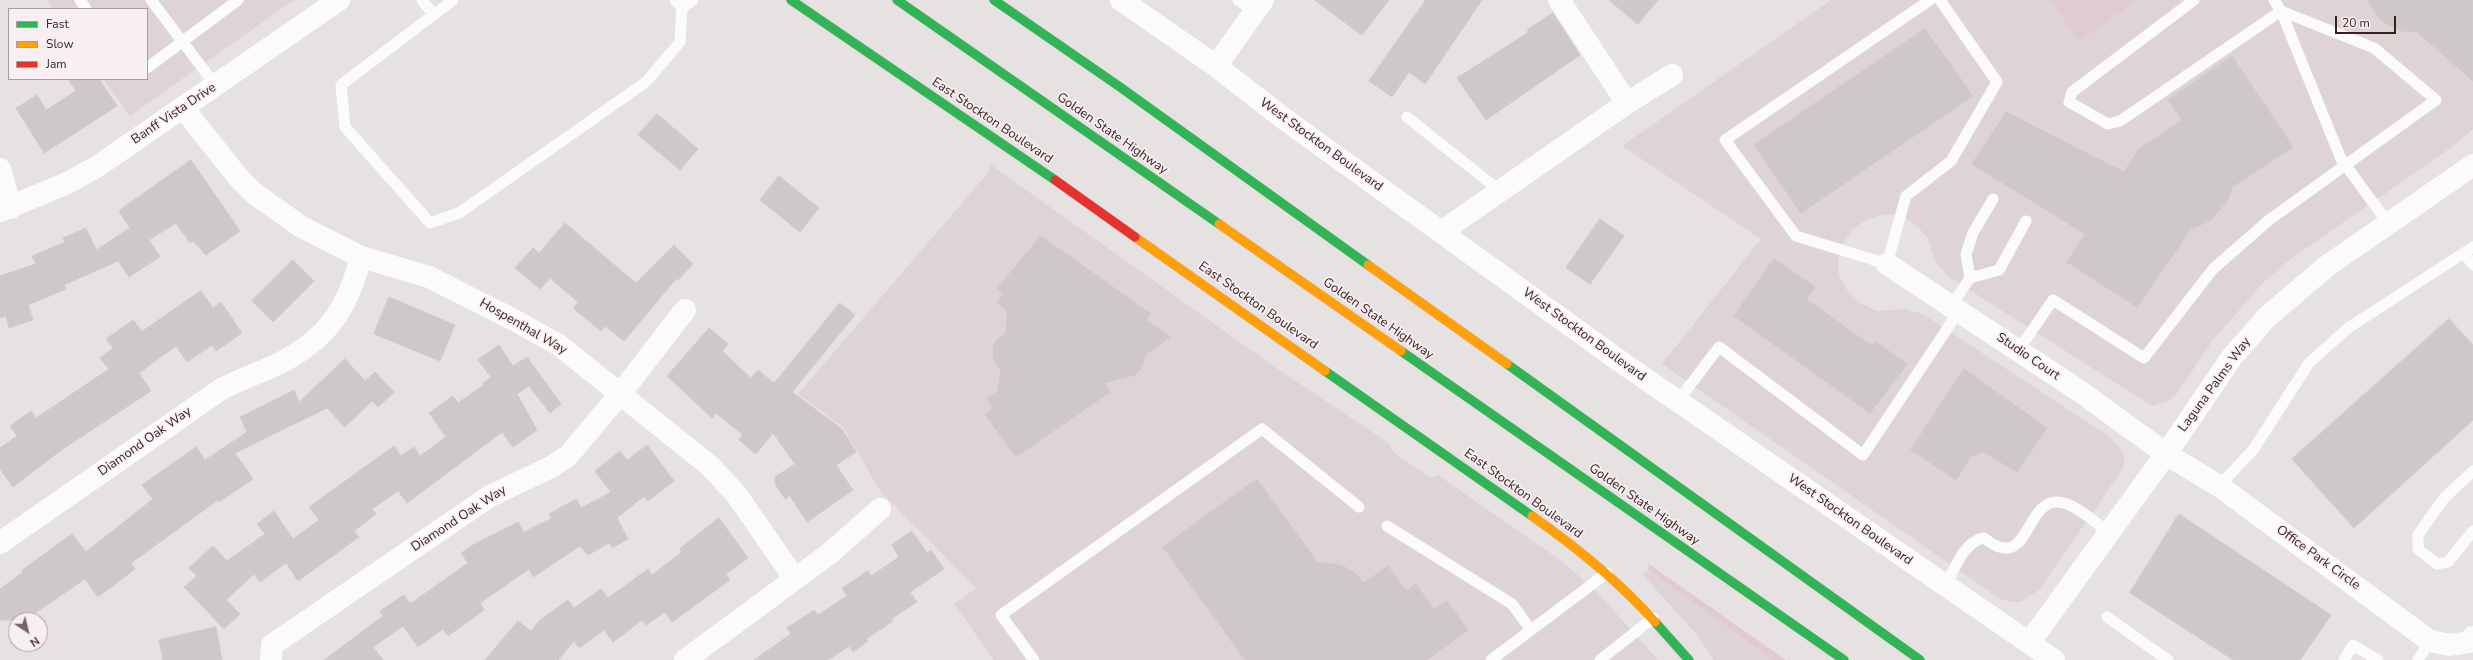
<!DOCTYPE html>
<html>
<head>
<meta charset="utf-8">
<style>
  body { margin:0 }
  #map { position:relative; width:2473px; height:660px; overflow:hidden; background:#e7e2e2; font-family:"Nunito Sans",sans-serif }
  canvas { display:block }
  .legend { position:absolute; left:8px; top:8px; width:140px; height:72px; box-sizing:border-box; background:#f7eff1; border:1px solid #ac9c9d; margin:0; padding:5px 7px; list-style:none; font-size:12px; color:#3b201f }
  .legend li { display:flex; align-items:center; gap:8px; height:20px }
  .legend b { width:20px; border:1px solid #ac9c9d }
  .north { position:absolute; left:8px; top:612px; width:40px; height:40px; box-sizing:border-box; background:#f7eff1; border:1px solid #ac9c9d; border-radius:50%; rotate:145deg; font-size:11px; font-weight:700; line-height:16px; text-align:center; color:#3b201f }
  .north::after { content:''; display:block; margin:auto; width:14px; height:18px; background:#776463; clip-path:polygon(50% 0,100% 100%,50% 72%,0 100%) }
  .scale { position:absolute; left:2335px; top:16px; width:61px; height:18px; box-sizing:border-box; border:2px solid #3b201f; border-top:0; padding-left:5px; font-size:12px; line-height:14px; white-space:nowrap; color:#3b201f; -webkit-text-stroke:3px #f7eff1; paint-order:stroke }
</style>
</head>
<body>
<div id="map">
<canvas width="2473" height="660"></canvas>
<ul class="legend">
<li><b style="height:5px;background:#30b455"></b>Fast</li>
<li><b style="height:5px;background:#ff9f0a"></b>Slow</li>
<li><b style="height:5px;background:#e5322d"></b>Jam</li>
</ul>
<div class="north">N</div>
<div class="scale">20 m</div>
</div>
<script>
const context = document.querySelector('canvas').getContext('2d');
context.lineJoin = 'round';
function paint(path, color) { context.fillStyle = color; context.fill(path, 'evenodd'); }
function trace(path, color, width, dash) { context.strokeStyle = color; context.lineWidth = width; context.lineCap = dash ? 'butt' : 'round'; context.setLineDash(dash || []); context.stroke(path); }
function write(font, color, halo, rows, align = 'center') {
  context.font = font + ' "Nunito Sans",sans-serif'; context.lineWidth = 3.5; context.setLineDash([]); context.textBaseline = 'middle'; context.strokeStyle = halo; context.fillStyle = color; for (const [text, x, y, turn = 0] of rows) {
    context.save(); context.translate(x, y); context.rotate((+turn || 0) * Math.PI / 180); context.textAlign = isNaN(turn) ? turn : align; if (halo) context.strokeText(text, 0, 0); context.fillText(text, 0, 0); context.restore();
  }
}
const built = new Path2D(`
  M46,0H294L130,116L103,79H147V9H53Z
  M1831,0H2050L2079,42L2138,0H2473V129L2452,147L2288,261L2262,284L2213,340L2176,395L2169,401L2152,406L1949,277L1936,263L1928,239L1918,227L1906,219L1895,214L1878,216L1864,221L1851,231L1842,246L1838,261L1839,275L1847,290L1860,303L1877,311L1905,309L1923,314L2110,437L2122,451L2125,460L2122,470L2039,590L2020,602H2010L2000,599L1662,364L1761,239L1622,146Z
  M991,165L1282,372L1389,443L1394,453L1431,478L1438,475L1563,562L1597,592L1658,660H994L954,604L976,588L880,491L843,427L798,394L986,175Z
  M1648,570L1772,660H1714L1697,635L1643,575Z`);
const green = new Path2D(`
  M2050,0H2138L2079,42Z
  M1649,563V564L1786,660H1772L1648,570Z`);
const building = new Path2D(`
  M1315,0H1389L1362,35Z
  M1426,0H1482L1425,84L1409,72L1392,97L1369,81Z
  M1609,0H1658L1638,24Z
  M2367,0H2473V81L2417,32L2402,31L2382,21Z
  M1553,13L1580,55L1486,120L1457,78L1529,32L1527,30Z
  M1925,29L1973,96L1801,213L1754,145Z
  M2232,56L2293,147L2232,187L2228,200L2210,221L2191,229L2137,307L2067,262L2085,234L1972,164L2006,112L2124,172L2138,150L2182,120L2168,100Z
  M68,79H99L117,106L44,153L16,108L37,95L46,110L76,91Z
  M657,114L698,149L680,170L638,135Z
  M191,160L240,231L206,255L193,241L190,243L176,223L149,240L160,257L129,277L118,261L64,285L66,289L28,305L33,320L9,328L6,316L0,318V276L36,264L32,256L65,242L63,238L86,228L96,250L130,228L119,211Z
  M779,176L819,208L800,232L760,200Z
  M1600,219L1624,236L1590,284L1566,268Z
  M565,223L636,283L674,245L693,264L678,280L676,279L624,341L605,326L601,331L573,308L578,302L550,278L540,289L515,268L533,248L539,253Z
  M1041,236L1151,314L1146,320L1170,337L1145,355L1142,367L1135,375L1104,383L1110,392L1016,457L985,414L993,408L987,398L998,391L1001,371L993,357V347L998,339L1006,333L1007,311L997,302L1004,294L997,289Z
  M1774,259L1815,287L1806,299L1872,346L1876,342L1907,364L1870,413L1734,316Z
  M293,260L314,281L273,322L252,301Z
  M201,291L213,308L221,302L242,333L216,351L212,345L187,362L176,346L139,373L151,391L60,451L13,487L0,469V448L17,436L10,426L31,411L36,418L109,369L100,358L113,348L106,339L133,320L142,331Z
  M389,297L455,325L440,361L374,334Z
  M840,303L855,315L792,392L842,429L856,452L836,465L853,490L807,522L790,496L785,499L775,484V477L795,464L773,433L756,454L739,440L743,435L716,413L712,418L667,376L709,328L728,344L722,351L751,378L758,370L774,383Z
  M2449,319L2473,345V420L2354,528L2292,459Z
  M499,345L513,366L527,357L561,404L550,413L529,386L517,394L537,430L513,447L502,432L407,503L398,491L372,509L376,514L354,531L359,537L298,581L286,563L260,582L254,574L226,600L240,614L224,629L184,587L197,576L189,568L213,546L227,561L265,534L257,524L274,511L293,539L319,520L309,507L394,446L401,456L414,447L420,456L446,437L429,413L453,396L458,403L484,385L483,383L491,377L478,360Z
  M345,359L365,381L375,372L394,392L378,407L372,401L345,427L327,408L235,453L253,479L219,502L218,500L131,563L135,569L98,597L85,579L25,620H0V589L23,572L22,570L72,534L86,552L153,499L142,485L196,447L205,460L247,432L240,417L294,390L299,402Z
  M1964,369L2047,428L2017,472L1984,452L1971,456L1956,480L1911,450Z
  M647,445L674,481L648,501L644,496L617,518L628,539L612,548L609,543L588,555L580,546L533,577L529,569L480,603L484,610L448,636L443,629L418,647L403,626L373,647L383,660H324L383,616L380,611L404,595L410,604L468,563L461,553L476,543L518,522L524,532L552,518L549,514L576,499L581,508L611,492L595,471L620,451L627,460Z
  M1257,479L1317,562L1341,565L1354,572L1364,583L1388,566L1406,591L1416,584L1434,610L1447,601L1468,630L1427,660H1245L1163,547Z
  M2179,514L2331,615L2300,660H2233L2130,593Z
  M719,518L748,558L726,574L730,580L672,622L665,612L646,625L642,620L613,642L604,630L579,648L574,641L558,660H485L518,621L531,631L540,620L568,600L574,608L601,589L608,598L648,569L652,575L682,552L680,549Z
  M912,531L927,553L931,550L944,569L910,592L917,602L891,619L893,621L866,639L868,641L853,652L849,646L828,660H754L791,634L787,628L814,610L818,615L847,596L842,588L868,571L871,576L899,557L892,545Z
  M216,627L222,660H163L159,640Z`);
const lane = new Path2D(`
  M80,0L86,9
  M151,0L216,86
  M422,0L433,14
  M453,0L341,85L345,127L430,223L459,213L646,82L680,42L682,8L675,0
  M1238,0L1255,12
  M1930,0L1725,140L1796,236L1887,264L1906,196L1951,161L1997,82L1940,0
  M2194,0L2072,92L2069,102L2108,124L2120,121L2281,11
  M2274,0L2281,11L2341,159L2388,223
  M682,8L693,0
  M147,68L238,0
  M1407,117L1500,191
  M2464,253L2473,265
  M1970,278L1966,254L1973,233L1993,199
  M1951,306L1970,278L1999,270L2026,221
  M2018,351L2053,300L2144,358L2213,269L2269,220L2436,100L2374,48L2281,11
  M1678,401L1719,347L1863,455L1959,311
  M2473,471L2444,498L2418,535V549L2437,564L2448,562L2473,531
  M2219,486L2253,450L2309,363L2348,328L2473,247
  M1387,526L1512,604L1531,630
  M1945,586C1955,569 1963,542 1984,538C2030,575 2024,499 2059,502C2076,504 2095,523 2109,532
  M2107,617L2168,660
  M1034,660L1001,615L1262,429L1359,507
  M1491,660L1607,573
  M1600,660L1653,618
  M2344,660L2353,645L2378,660
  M2418,660L2430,641`);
const street = new Path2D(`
  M1121,0L1216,66L1283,118L1621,362L2054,660
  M1559,0L1627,103
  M1216,66L1263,0
  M183,108L238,177L255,194L300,226L361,257L429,277L514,320L559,345L710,466L736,494L795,579
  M0,169L11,208
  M0,211L65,184L95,168L339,0
  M1441,232L1627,103L1672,75
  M1887,264L2081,392L2166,454L2219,486L2430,641L2450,645L2469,642L2473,637
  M0,543L220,390C240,379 263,372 284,361C330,336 348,306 361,257
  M2029,643L2166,454L2232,357L2267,317L2327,266L2473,165
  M271,660L272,645L490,496L551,467L568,456L620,394L685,310
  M685,660L829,554L880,509`);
const fast = new Path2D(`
  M791,0L1055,180
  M897,0L1219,224
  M994,0L1120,87L1368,265
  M1401,351L1844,660
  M1507,364L1920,660
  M1325,371L1532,516
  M1655,622L1689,660`);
const slow = new Path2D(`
  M1219,224L1401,351
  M1135,237L1325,371
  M1368,265L1507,364
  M1532,516C1576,547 1619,581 1655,622`);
const jam = new Path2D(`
  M1055,180L1135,237`);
const streetNames = [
  ["Banff Vista Drive",174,114,-34],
  ["East Stockton Boulevard",992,121,34],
  ["Golden State Highway",1112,134,35],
  ["West Stockton Boulevard",1321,145,36],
  ["East Stockton Boulevard",1258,306,35],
  ["Golden State Highway",1378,319,35],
  ["Hospenthal Way",523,327,30],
  ["West Stockton Boulevard",1584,335,36],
  ["Studio Court",2028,357,34],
  ["Laguna Palms Way",2215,385,-54],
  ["Diamond Oak Way",145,442,-35],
  ["East Stockton Boulevard",1523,494,36],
  ["Golden State Highway",1644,505,35],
  ["Diamond Oak Way",459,519,-33],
  ["West Stockton Boulevard",1850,520,35],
  ["Office Park Circle",2318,558,36]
];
paint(built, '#dfd4d5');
paint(green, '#e2cad3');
paint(building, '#cfc8c9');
trace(building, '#d0cacb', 1);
trace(fast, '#c7bebe', 10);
trace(slow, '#c7bebe', 10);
trace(jam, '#c7bebe', 10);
trace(lane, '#fbfbfb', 11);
trace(street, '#fbfbfb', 22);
trace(fast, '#30b455', 9);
trace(slow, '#ff9f0a', 9);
trace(jam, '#e5322d', 9);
write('13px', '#3b201f', '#f7eff1', streetNames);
</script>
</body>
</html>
